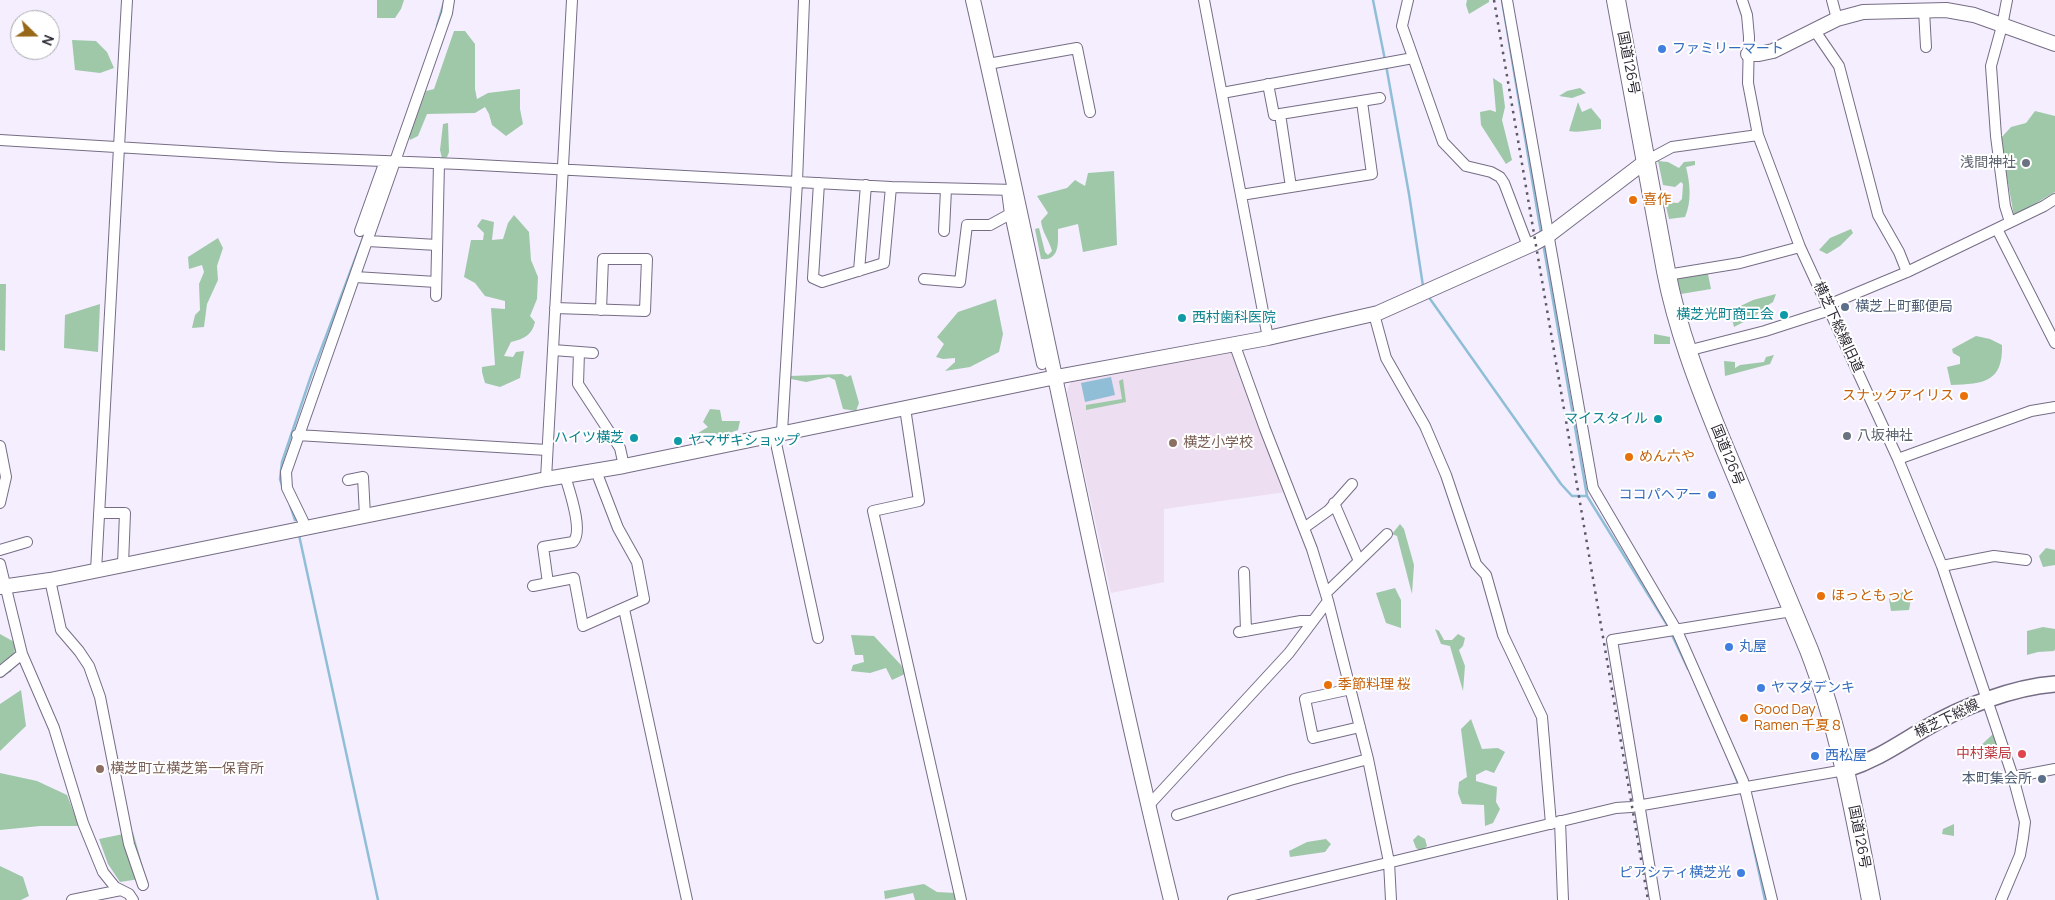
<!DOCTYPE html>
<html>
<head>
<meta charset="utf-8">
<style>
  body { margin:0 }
  #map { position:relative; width:2055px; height:900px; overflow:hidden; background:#f4eeff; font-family:Manrope,sans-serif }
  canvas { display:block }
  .north { position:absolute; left:10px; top:10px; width:50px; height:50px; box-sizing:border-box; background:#fff; border:1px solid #abaaae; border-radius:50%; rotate:112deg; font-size:14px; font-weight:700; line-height:20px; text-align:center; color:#2e2a34 }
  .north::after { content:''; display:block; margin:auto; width:18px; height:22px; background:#976818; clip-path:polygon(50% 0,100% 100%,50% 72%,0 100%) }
</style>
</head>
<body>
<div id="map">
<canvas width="2055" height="900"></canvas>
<div class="north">N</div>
</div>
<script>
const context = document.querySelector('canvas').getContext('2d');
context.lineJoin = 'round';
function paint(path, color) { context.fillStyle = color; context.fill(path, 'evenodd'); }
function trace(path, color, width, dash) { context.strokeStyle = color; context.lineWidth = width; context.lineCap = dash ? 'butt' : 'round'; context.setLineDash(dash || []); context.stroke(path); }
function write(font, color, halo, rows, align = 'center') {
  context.font = font + ' Manrope,"Noto Sans JP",sans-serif'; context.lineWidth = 4; context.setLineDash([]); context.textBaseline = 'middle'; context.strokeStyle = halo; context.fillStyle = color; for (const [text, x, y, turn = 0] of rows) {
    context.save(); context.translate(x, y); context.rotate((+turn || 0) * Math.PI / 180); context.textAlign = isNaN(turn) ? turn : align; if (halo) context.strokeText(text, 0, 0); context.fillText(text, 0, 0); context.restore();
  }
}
const education = new Path2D(`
  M1232,351L1286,492L1164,509V582L1111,593L1067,393L1069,386L1071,382L1084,376Z`);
const forest = new Path2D(`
  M377,0H404L401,9L395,18H377Z
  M1467,0H1489V2L1469,14L1466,5Z
  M454,31H465L475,44V89L477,99L488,93L520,89V109L523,124L506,136L492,125L489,114L485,107L475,113L427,114L418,136L410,140L409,135L426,91L434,89Z
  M72,40L96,41L107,52L114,68L100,73L75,70Z
  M1493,78L1502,84L1505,107L1502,120L1512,160L1506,164L1481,125L1480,112L1490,110L1496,112Z
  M1580,88L1586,93L1572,98L1559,96L1567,91Z
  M1578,102L1582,112L1591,108L1601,120V129C1590,130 1579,133 1569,131Z
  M2035,111L2055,116V192L2014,216L2000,139L2011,127L2026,123Z
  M448,123L449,152L447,157L442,158L440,150L443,124Z
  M1658,161L1668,162L1679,168L1684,162L1695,161V165L1686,167C1690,183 1692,201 1685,217L1669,219L1665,202L1678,203L1682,199L1683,184L1681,182L1675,187L1663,185Z
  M1114,171L1117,245L1083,252L1078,224L1058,229C1058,243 1060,261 1041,259L1035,229L1039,228L1045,252L1048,255L1052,251C1049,240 1042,232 1041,221L1048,213L1037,196L1067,188L1075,180L1085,186L1088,173Z
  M514,215L529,232L531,260L538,277L537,299L530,316L535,322C532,335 524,339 511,342L504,356L513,357L516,352L524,351L520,378L500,387L485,383L482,372V367L495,365L491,308L505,309V301L485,296L475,283L464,277L471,240H483L484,233L477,226L482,219L494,222L492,240L503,239L508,223Z
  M1851,229L1853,233L1840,246L1827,254L1819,250L1830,238Z
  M218,238L223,248L217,266L218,280L207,304L204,327L192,328L195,315L200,310L199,284L204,272L202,265L189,269L188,257Z
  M1699,274H1708L1711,289L1681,294L1677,278Z
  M0,284H6L5,351L0,350Z
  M1776,294L1773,302L1765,307L1755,316L1734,327L1730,311L1753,300Z
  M996,299L1003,334L999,352L970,367L945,371L955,362V358L943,359L936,357L944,344L937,337L958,312Z
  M100,304L98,352L64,348L65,315Z
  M1654,334L1670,337V344H1654Z
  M1976,336L1990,339L2002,345C2003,382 1984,384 1951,385L1947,367L1960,364V357L1953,353L1952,349Z
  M1774,355L1770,364L1725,376L1724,361L1735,362V368L1740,365L1764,362L1766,357Z
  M842,374L847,377L851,375L859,403L856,411L843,409L835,380L829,377L806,382L791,379L790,376Z
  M1123,379L1126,402L1086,410V405L1122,399L1119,381Z
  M710,409L720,410L722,421H740L738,430L720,436L715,433H698L708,427L703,422Z
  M1400,524L1404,529L1414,565L1412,594L1397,536L1392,534Z
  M2046,548L2055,550V565L2043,567L2039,556Z
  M1395,588L1401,600V628L1386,623L1376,593Z
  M1903,592L1911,599L1909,610L1891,611L1889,599Z
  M2043,627L2055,629V649L2054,651L2038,652L2027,655V631Z
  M1435,629L1439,631L1444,640H1452L1458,634L1465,638L1463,646L1459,650L1465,666L1463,691L1450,646L1441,644Z
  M0,634L16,643L11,672L0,675Z
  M851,635L874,636L901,665L905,674L892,680L886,668L870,673L851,671L853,665L864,662L863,655H855Z
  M21,690L26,726L0,751V704Z
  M1471,719L1482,749L1498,748L1505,752L1494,773L1486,770L1476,775V781L1497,787L1496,802L1500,809L1493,823L1485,826L1484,805L1462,804L1458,793L1459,782L1467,777L1461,729Z
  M1993,734L1998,743L1979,758L1977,749Z
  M0,773L37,781L67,795L79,826H40L0,830Z
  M1954,824V836L1942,834L1943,829Z
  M133,832L146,878L120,882L108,864L99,839Z
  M1418,835L1425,839L1427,846L1421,851L1416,848L1413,840Z
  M1326,839L1331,844L1325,852L1290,857L1289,851L1307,842Z
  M0,866L23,877L29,896L21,900H0Z
  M924,884L937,892L956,893V900H915L913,893L885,899L884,891Z`);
const water = new Path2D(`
  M1111,377L1115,395L1085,402L1081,383Z`);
const stream = new Path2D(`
  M1373,0L1385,60
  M1502,0L1541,233
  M437,26L444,2
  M1386,65L1409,194L1423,286
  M1543,243L1587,496L1669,628
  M1428,296L1561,484L1572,496H1587
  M283,488L280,479L282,462L311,376L363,238
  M290,505L295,520
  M299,535L378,900
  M1671,633L1688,669
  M1730,763L1739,786
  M1748,822L1765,900`);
const street = new Path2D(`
  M1204,0L1268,338
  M1408,0L1402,26L1443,142L1466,166L1491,172L1500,177L1504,183L1528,246
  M1507,0L1593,488L1677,631L1743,781L1772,900
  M1742,0L1747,15L1749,37L1748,83L1758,135L1800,247L1898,459L1942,566L2013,777L2025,822L2023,838L2020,855L2001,900
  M1832,0L1837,19
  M2007,0L2002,26L1991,66L1996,136L2005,206L2010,222
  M1924,10L1926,47
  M1815,31L1839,66L1878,215L1899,252L1907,272
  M988,64L1077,48L1090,112
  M1268,84L1274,115L1380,98
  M1222,93L1413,58
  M1280,114L1291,187
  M0,140L281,157L460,164L891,187L1015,190
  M1646,161L1672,147L1758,135
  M819,183L813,278L822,282L884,263L891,187
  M1007,191L1010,214L1042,364
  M1241,195L1372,174L1362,102
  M1997,229L2055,343
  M360,231L385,161
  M944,231L946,189
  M368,241L437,245
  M859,271L866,185
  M1667,275L1740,263L1800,247
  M355,277L436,282
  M924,279L960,282L967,225H990L1010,214
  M436,296L439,163
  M1828,305L1907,272L2044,206L2055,199
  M555,308L645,311L647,259H603L601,310
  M1374,314L1386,358L1425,426L1446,475L1476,564L1486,575L1503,635L1542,717L1551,824
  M1234,343L1265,429L1312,549L1328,601L1368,759L1389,862L1391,900
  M553,350L593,353
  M1687,351L1765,331L1830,310
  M579,352L578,384L620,448L624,466
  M905,408L919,501L873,511L961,900
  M782,432L797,182L804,0
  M774,434L818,638
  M297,435L547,450
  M0,446L6,477L0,503
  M1898,459L2031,411L2055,407
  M546,479L572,0
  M348,480L363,477L365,516
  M1334,503L1359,561
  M99,513H125L123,564
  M1304,528L1329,510L1352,484
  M304,529L303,521L287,488L286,472L447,13L449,0
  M0,550L27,542
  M0,564L22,654L54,728L83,823L103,872L115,887L129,894L133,900
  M1942,566L1994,556L2026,560
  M96,571L127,0
  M1244,572L1246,631
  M50,580L61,630L79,651L89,666L100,697L129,844L143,885
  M548,583L543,547L573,542C584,531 569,490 565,476
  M533,586L574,578L583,626L644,599L637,562L618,528L596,471
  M1326,593L1387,534
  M624,609L687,900
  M1239,632L1301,621H1312
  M0,672L22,654
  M1351,689L1305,699L1313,738L1360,727
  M2013,777L2055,769
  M1148,806L1289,653L1328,601
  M1177,815L1290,780L1368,759
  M1560,821L1563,900
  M72,900L121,890
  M1233,900L1616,808L1631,807L1845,770
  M1655,900L1612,640L1792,611`);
const secondary = new Path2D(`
  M973,0C1042,299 1098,602 1171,900
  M1748,54H1759L1773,51L1837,19L1863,12L1946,10L1974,15L2055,44
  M0,587L50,580L546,479L624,466L1056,377L1268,338L1378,313L1535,243L1549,235L1646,161`);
const primary = new Path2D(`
  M1845,770C1878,759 1897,745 1926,728C1961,707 2014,687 2055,684`);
const highway = new Path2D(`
  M1616,0L1666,271C1677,328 1698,383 1720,437C1749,508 1780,579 1809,650C1840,730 1855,816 1871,900`);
const rail = new Path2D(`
  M1494,0L1648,900`);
const markers = [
  [1662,49,5,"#3f7fe0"],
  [2026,163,5,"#6b7280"],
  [1633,200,5,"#e8710a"],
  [1845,307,5,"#5c6f8a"],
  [1784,315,5,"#0f9aa8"],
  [1182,318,5,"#0f9aa8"],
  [1964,396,5,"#e8710a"],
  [1658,419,5,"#0f9aa8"],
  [1847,436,5,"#6b7280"],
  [634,438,5,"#0f9aa8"],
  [678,441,5,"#0f9aa8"],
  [1173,443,5,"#8d6e63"],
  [1629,457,5,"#e8710a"],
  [1712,495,5,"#3f7fe0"],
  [1821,596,5,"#e8710a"],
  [1729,647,5,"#3f7fe0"],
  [1328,685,5,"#e8710a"],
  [1761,688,5,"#3f7fe0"],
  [1744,718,5,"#e8710a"],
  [2022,754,5,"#e0444e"],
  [1815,756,5,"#3f7fe0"],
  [100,769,5,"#8d6e63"],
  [2042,779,5,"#5c6f8a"],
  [1741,873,5,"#3f7fe0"]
];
const shopNames = [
  ["ファミリーマート",1672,49],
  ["ココパヘアー",1702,495,"right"],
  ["丸屋",1739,647],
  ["ヤマダデンキ",1771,688],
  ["西松屋",1825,756],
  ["ピアシティ横芝光",1731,873,"right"]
];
const streetNames = [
  ["国道126号",1628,63,79],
  ["横芝下総線旧道",1838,327,65],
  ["国道126号",1727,455,68],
  ["横芝下総線",1947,719,-26],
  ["国道126号",1859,837,79]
];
const worshipNames = [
  ["浅間神社",2016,163],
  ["八坂神社",1857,436,"left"]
];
const foodNames = [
  ["喜作",1643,200],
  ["スナックアイリス",1954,396,"right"],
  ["めん六や",1639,457],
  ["ほっともっと",1831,596],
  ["季節料理 桜",1338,685],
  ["Good Day",1754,710],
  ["Ramen 千夏８",1754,726]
];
const serviceNames = [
  ["横芝上町郵便局",1855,307],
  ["本町集会所",2032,779,"right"]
];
const cultureNames = [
  ["横芝光町商工会",1774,315],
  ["西村歯科医院",1192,318,"left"],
  ["マイスタイル",1648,419],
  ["ハイツ横芝",624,438],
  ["ヤマザキショップ",688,441,"left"]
];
const educationNames = [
  ["横芝小学校",1183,443],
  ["横芝町立横芝第一保育所",110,769]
];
const healthNames = [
  ["中村薬局",2012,754]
];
paint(education, '#eddef1');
paint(forest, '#9fc8a9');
paint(water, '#90bed7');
trace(stream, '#90bed7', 2.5);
trace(street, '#766d85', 12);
trace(secondary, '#766d85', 16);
trace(primary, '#766d85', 18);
trace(highway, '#766d85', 20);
trace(street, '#fff', 10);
trace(secondary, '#fff', 14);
trace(primary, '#fff', 15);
trace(highway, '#fff', 18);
trace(rail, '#5d5964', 2.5, [2.5, 5]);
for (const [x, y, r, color] of markers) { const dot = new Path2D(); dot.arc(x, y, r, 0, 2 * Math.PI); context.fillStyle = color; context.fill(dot); trace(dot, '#fff', 2); }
write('14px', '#366cbe', '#fff', shopNames, 'left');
write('14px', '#2e2a34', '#fff', streetNames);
write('14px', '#5b616d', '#fff', worshipNames, 'right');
write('14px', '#c56008', '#fff', foodNames, 'left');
write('14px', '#4e5e75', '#fff', serviceNames, 'left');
write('14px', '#0d838f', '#fff', cultureNames, 'right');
write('14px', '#785e54', '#fff', educationNames, 'left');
write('14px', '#be3a42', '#fff', healthNames, 'right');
</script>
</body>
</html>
